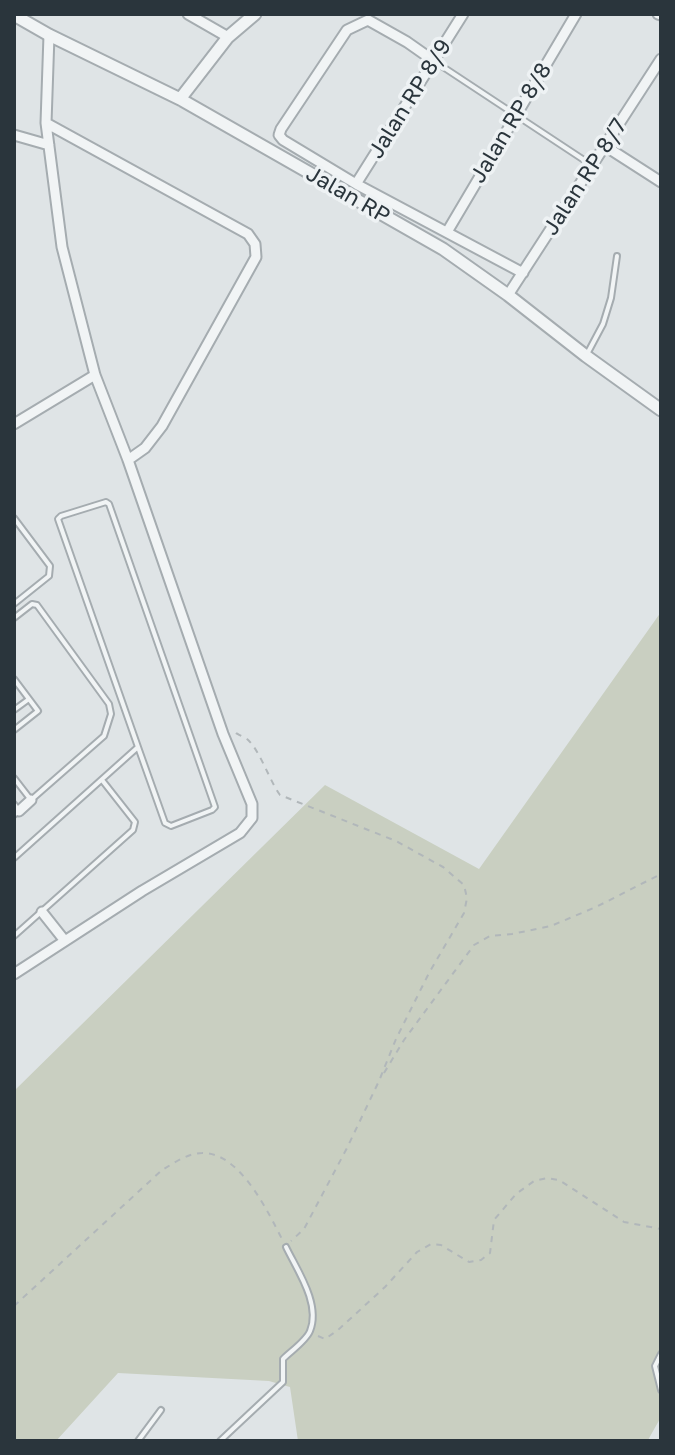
<!DOCTYPE html>
<html>
<head>
<meta charset="utf-8">
<style>
  body { margin:0 }
  #map { position:relative; width:675px; height:1455px; overflow:hidden; background:#dfe4e6; font-family:"Golos Text",sans-serif }
  canvas { display:block }
  .frame { position:absolute; inset:0; border:16px solid #2a353c; pointer-events:none }
</style>
</head>
<body>
<div id="map">
<canvas width="675" height="1455"></canvas>
<div class="frame"></div>
</div>
<script>
const context = document.querySelector('canvas').getContext('2d');
context.lineJoin = 'round';
function paint(path, color) { context.fillStyle = color; context.fill(path, 'evenodd'); }
function trace(path, color, width, dash) { context.strokeStyle = color; context.lineWidth = width; context.lineCap = dash ? 'butt' : 'round'; context.setLineDash(dash || []); context.stroke(path); }
function write(font, color, halo, rows, align = 'center') {
  context.font = font + ' "Golos Text",sans-serif'; context.lineWidth = 7; context.setLineDash([]); context.textBaseline = 'middle'; context.strokeStyle = halo; context.fillStyle = color; for (const [text, x, y, turn = 0] of rows) {
    context.save(); context.translate(x, y); context.rotate((+turn || 0) * Math.PI / 180); context.textAlign = isNaN(turn) ? turn : align; if (halo) context.strokeText(text, 0, 0); context.fillText(text, 0, 0); context.restore();
  }
}
const green = new Path2D(`
  M661,612V1417L648,1440L298,1441L290,1387L269,1381L118,1373L56,1441H14V1091L325,785L479,869Z`);
const path = new Path2D(`
  M236,733C237,734 246,738 247,739C260,750 269,780 280,795L396,841L443,867L464,885L467,898L464,913L429,973L396,1039L379,1081L347,1148L304,1229L291,1241
  M384,1073L404,1040L474,945L490,936L512,934L551,926L596,907L661,874
  M14,1306L162,1170C174,1163 188,1153 202,1153C240,1152 268,1212 283,1241
  M318,1336L325,1339L338,1330L385,1287L417,1252L431,1244L441,1245L469,1262L481,1260L490,1253L494,1220L516,1194L534,1181L547,1178L559,1180L624,1222L661,1229`);
const service = new Path2D(`
  M434,61L590,164
  M586,356L603,324L611,298L617,256
  M14,518L50,566L49,576L14,604
  M14,618L32,604L37,605L109,704L111,714L104,736L31,800L14,778
  M14,679L29,699L14,710
  M14,730L38,711L29,699
  M14,804L19,811L14,815
  M14,858L138,747L165,823L171,826L212,810L215,807L109,504L106,502L61,516L58,519L138,747
  M14,936L133,830L135,822L102,780
  M661,1354L655,1366L661,1390
  M138,1441L161,1410
  M220,1441L283,1382V1359C291,1351 306,1341 310,1331C321,1304 297,1270 286,1247`);
const minor = new Path2D(`
  M188,14L228,37
  M658,14L661,15
  M434,61L407,42L368,20L347,30L281,129L279,135L283,140L356,184L523,273
  M46,123L248,234L255,244L256,257L162,426L145,448L128,460
  M14,135L49,145
  M605,146L661,182
  M356,184L463,14
  M447,232L576,14
  M508,295L661,59
  M14,424L95,375
  M19,811L31,800
  M42,912L65,941
  M14,974L142,891L240,833L252,818V804L223,734L128,460L95,375L62,247L46,123L49,35`);
const tertiary = new Path2D(`
  M14,15L49,35L180,99L443,249L508,295L586,356L661,410
  M180,99L228,37L255,14`);
const streetNames = [
  ["Jalan RP 8/9",410,99,-58],
  ["Jalan RP 8/8",511,123,-59],
  ["Jalan RP 8/7",585,177,-57],
  ["Jalan RP",348,195,30]
];
paint(green, '#c9cfc1');
trace(service, '#a5acb0', 8);
trace(minor, '#a5acb0', 13);
trace(tertiary, '#a5acb0', 15);
trace(path, '#b1b7ba', 2, [6, 6]);
trace(service, '#f1f4f5', 4);
trace(minor, '#f1f4f5', 9);
trace(tertiary, '#f1f4f5', 11);
write('22px', '#2a353c', '#eef2f4', streetNames);
</script>
</body>
</html>
